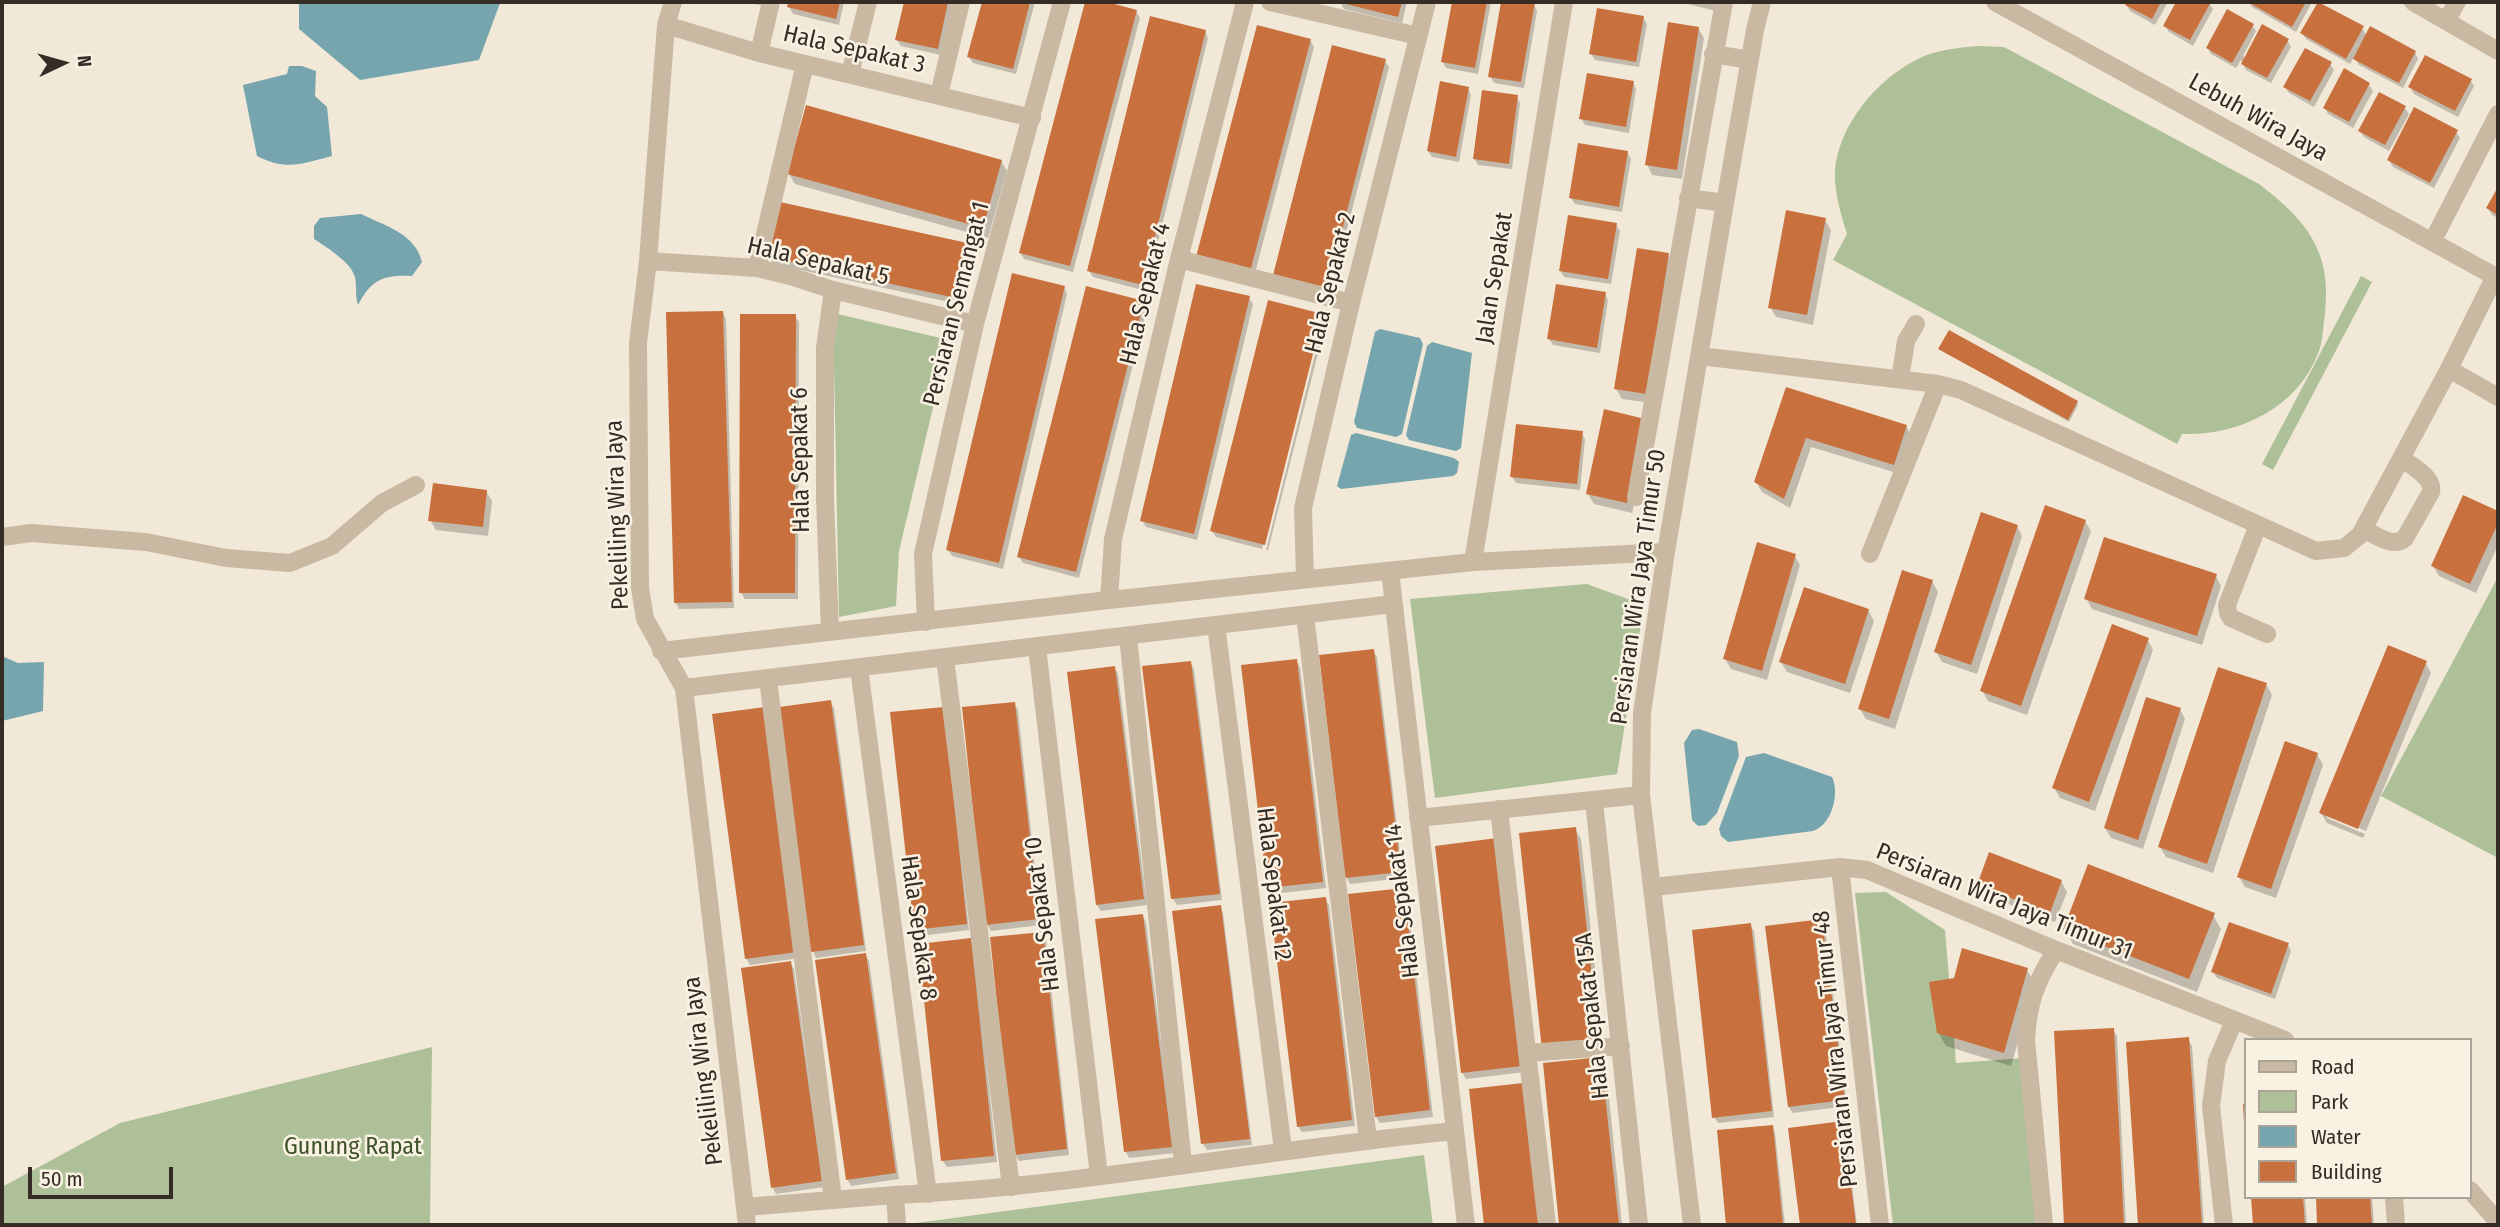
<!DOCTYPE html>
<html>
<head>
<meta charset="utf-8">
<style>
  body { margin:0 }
  #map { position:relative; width:2500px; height:1227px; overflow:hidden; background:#f1e8d7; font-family:"Fira Sans Condensed",sans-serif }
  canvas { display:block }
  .frame { position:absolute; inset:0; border:4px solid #342c25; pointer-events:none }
  .legend { position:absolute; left:2244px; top:1038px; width:228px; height:161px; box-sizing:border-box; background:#f9f2e3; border:2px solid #aaa397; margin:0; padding:9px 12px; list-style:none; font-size:21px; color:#342c25 }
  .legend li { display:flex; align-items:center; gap:14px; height:35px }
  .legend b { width:35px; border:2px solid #aaa397 }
  .north { position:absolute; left:28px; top:28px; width:70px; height:70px; -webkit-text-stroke:5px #f9f2e3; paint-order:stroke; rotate:85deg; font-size:19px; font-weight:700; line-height:28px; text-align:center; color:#342c25 }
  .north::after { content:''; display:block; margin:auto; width:24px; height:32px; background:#342c25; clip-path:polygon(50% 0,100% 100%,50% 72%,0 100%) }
  .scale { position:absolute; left:28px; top:1167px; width:145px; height:32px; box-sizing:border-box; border:4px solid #342c25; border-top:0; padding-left:9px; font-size:21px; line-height:24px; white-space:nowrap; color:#342c25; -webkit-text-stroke:5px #f9f2e3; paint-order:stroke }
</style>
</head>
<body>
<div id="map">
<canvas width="2500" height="1227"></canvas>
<div class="frame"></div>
<ul class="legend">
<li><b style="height:9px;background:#c9b9a3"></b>Road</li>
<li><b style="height:19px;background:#adc097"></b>Park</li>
<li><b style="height:19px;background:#76a5ae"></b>Water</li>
<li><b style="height:19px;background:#c8713e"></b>Building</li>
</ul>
<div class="north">N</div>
<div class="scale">50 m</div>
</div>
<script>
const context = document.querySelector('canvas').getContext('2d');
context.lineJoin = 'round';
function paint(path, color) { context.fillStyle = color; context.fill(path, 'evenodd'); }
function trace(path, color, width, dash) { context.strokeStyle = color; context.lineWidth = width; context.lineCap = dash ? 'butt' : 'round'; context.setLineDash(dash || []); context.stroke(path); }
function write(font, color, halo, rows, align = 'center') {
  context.font = font + ' "Fira Sans Condensed",sans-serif'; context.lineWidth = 5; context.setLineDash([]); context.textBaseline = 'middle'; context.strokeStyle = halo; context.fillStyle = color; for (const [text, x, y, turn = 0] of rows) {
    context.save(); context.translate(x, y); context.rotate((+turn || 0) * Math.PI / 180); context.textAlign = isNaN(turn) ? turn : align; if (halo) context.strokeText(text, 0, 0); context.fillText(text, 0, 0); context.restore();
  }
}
const green = new Path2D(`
  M1980,46L2004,47L2259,184C2281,201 2304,220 2316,246C2327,269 2327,290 2325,314C2323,326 2323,340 2319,351C2298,408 2239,436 2182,434L2177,444L1833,260L1847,234C1841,214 1834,193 1835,171C1839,122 1882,73 1927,55C1944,49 1963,47 1980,46Z
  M2361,276L2372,282L2273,470L2262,464Z
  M833,313L949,340L899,551L896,606L839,617Z
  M2498,577V858L2381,796Z
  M1587,584L1644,605L1617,774L1435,798L1410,599Z
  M1886,892L1945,930L1956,1063L2024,1058L2037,1225H1893L1855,893Z
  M432,1047L430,1225H2V1187L120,1123Z
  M1424,1155L1433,1225H916V1223Z`);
const water = new Path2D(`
  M299,2H500V3L479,60L360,80L299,29Z
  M289,66H302L316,71L315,96L327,107L332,156C301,164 286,171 257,156L243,85L287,74Z
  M361,214C385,226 415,233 422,262L412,276C383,275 372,279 358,305C355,296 357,287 355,277C351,262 326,247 314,239V226L320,218Z
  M1380,329L1420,338L1423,344L1402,434L1396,437L1357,428L1354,422L1375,332Z
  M1432,342L1472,353L1461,448L1456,451L1409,440L1406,435L1427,346Z
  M1356,433L1454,458L1459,462L1457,473L1453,476L1341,489L1337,486L1351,435Z
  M2,656L18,663L44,662L43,711L2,721Z
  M1699,729L1737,742L1739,756L1717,813L1706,825L1698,826L1692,820L1684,743L1692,730Z
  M1764,753L1832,777C1840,793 1832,825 1813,831L1728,842L1721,836L1719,829L1746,757Z`);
const shadow = new Path2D(`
  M745,2H766L765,6Z
  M790,2H844L839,25L793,14L789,7Z
  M905,2H952L941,55L901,46L897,40Z
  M983,2H1035L1016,74L973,63L969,57Z
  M1087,2H1100L1136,11L1140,18L1073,272L1024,259L1020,252Z
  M1340,2H1407L1402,23L1344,9Z
  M1453,2H1491L1478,74L1446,68L1443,62Z
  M1503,2L1534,4L1537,11L1524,88L1494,83L1490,76Z
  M1680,2H1718L1716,11Z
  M2128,2H2168L2155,25L2130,11L2127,5Z
  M2178,2H2208L2213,9L2193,46L2169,32L2165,26Z
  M2249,2H2312L2296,32L2252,7Z
  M1643,17L1647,24L1639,67L1595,60L1591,54Z
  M2252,25L2256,31L2243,56L2246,58L2287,40L2291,47L2271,83L2246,70L2241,60L2236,68L2211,54L2208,48Z
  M1698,28L1704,38L1682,179L1652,175L1647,164Z
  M2362,28L2367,36L2415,52L2418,59L2403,88L2359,65L2354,57L2350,64L2306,39L2302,33Z
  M1205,31L1208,38L1146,291L1093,277L1089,271Z
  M1310,40L1314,47L1254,277L1202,263Z
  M1385,61L1389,67L1329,299L1278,285Z
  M2330,64L2334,70L2314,107L2289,93L2285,87Z
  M2470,80L2474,86L2458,117L2414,94L2410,87Z
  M1633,82L1636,89L1629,133L1585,125L1581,118Z
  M2369,85L2373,91L2353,128L2328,114L2325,108Z
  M1468,88L1471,95L1459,162L1432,157L1428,151Z
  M1517,97L1520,103L1512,169L1478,165L1474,158Z
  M2405,108L2409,114L2389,151L2364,137L2360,131Z
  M2456,132L2460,138L2434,188L2393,167L2389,160Z
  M1627,152L1631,159L1622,212L1575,204L1571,198Z
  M1001,161L1007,171L988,238L795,184L789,174Z
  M2498,190V218L2492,215L2488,208Z
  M1825,220L1831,230L1813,325L1776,317L1770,307Z
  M1616,225L1620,231L1611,284L1564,277L1560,270Z
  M971,245L974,252L963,305L773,264L770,257Z
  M1668,255L1674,265L1652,403L1622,399L1616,389Z
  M1064,287L1067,294L1003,569L952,556L948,550Z
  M1605,294L1608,300L1600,353L1553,345L1549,339Z
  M1249,298L1253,304L1197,540L1146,527L1142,520Z
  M1143,303L1147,309L1079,578L1023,563L1019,557Z
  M1269,303L1322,316L1324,319H1320L1262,549L1216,537L1212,531Z
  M723,312L726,319L734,608L679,609L676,603Z
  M795,316L799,322L798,599H745L741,593Z
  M1324,319L1326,322L1268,550H1266Z
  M1940,349L2077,402L2078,405L2069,422Z
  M1787,389L1906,426L1912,436L1900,474L1811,447L1790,508L1762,492L1756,482Z
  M1650,430L1632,513L1594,504L1588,494Z
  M1581,432L1585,439L1580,490L1516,483L1512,477Z
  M486,491L492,501L488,536L436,530L430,520Z
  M2464,497L2498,513V545L2476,593L2439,576L2433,566Z
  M2085,521L2091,531L2027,715L1988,701L1982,690Z
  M2017,526L2022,536L1977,674L1942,662L1936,652Z
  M1794,555L1800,565L1767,680L1731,669L1725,659Z
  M2216,576L2221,586L2202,645L2092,609L2086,598Z
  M1932,581L1938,592L1895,729L1866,719L1860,709Z
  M1868,610L1874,621L1850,693L1787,672L1781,662Z
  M2148,640L2153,650L2095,811L2060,798L2054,788Z
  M1373,651L1377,657L1403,878L1350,884L1347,878L1321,657Z
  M1296,661L1300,667L1326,888L1273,894L1269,888L1243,667Z
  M1190,662L1194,669L1222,900L1177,905L1173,899L1144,668Z
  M2425,662L2431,673L2366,831L2327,814V818L2365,834L2363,838L2327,823L2321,813Z
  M1114,668L1118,674L1147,905L1101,911L1097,905L1069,674Z
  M2266,684L2272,695L2213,873L2166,857L2160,847Z
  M830,702L834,708L866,951L816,958L813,951Z
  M1014,703L1018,710L1041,925L991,931L987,924Z
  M2180,709L2185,719L2143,849L2111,838L2105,828Z
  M946,715L969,930L919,936L915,929Z
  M714,716L800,958L750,965L746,958Z
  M2317,754L2323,765L2276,898L2245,887L2239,877Z
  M1575,829L1581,839L1604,1053L1549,1059Z
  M1437,847L1525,1072L1466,1079L1462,1072Z
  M2061,881L2067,892L2055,922L1985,895L1979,885Z
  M1403,889L1407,896L1433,1117L1380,1123L1376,1117Z
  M1325,899L1329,905L1355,1126L1302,1132L1298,1126Z
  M1220,907L1223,913L1252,1145L1207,1150L1203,1144L1174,913Z
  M1142,915L1146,922L1175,1153L1129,1158L1126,1152L1097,921Z
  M2213,915L2221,929L2197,992L2073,944L2065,930Z
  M1821,921L1825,927L1847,1106L1793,1113L1789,1107Z
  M1750,925L1754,931L1774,1117L1718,1123L1714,1117Z
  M1042,934L1046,940L1069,1155L1019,1161L1015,1154Z
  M970,940L974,946L997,1162L947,1167L943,1161Z
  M2288,945L2291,951L2275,999L2217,978L2213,972Z
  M865,955L869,961L899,1179L851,1186L847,1179Z
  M790,963L794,969L824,1187L776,1194L773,1188Z
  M2027,970L2035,983L2011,1066L1946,1046L1938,1032Z
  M2113,1030L2117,1036L2126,1225H2066L2056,1032Z
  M2188,1039L2192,1046L2204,1225H2140L2128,1043Z
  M1600,1059L1606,1069L1622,1225H1561L1545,1065Z
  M1842,1123L1845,1130L1857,1225H1802L1790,1130Z
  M1772,1126L1775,1133L1785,1225H1728L1719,1132Z
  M2253,1197H2305L2307,1225H2255Z
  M2317,1197H2372L2374,1225H2319Z`);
const building = new Path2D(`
  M788,2H840L836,19L787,7Z
  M904,2H948L938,49L895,40Z
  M982,2H1030L1013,69L967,57Z
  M1085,2H1107L1137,10L1070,266L1019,253Z
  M1338,2H1402L1398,17Z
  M1452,2H1487L1475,68L1441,62Z
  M1501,2H1535L1521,82L1488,77Z
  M2126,2H2161L2152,19L2125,5Z
  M2176,2H2211L2190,40L2163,26Z
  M2248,2H2306L2292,27Z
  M2318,2L2364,26L2346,59L2300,33Z
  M1597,8L1644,16L1636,62L1589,54Z
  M2227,9L2254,24L2232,63L2206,48Z
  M1150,16L1206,30L1143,285L1087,271Z
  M1668,22L1699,27L1677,170L1645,165Z
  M2262,24L2289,39L2267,78L2241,64Z
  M1257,25L1311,39L1250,272L1196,257Z
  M2370,26L2416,51L2399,83L2353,59Z
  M1332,45L1386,59L1326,293L1272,279Z
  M2305,48L2332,62L2310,101L2283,87Z
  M2425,55L2472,79L2455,111L2408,87Z
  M2344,68L2370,83L2349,122L2323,108Z
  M1587,73L1634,81L1626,127L1579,119Z
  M1440,81L1469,87L1456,157L1427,151Z
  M1482,90L1518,95L1509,164L1473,159Z
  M2379,92L2406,106L2385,145L2358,131Z
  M806,105L1002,160L983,228L787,174Z
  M2414,107L2458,130L2430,183L2387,160Z
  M1578,143L1628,151L1619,207L1569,198Z
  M2498,187V215L2486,208Z
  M780,202L972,244L960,299L768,257Z
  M1786,210L1826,218L1807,315L1768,308Z
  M1568,215L1617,223L1608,279L1559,271Z
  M1637,248L1669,253L1647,394L1614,389Z
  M1012,273L1065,286L999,563L946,550Z
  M1196,284L1250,296L1194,534L1140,521Z
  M1556,284L1606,292L1597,348L1547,339Z
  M1086,286L1144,301L1076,572L1017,557Z
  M1268,300L1323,314L1265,545L1210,531Z
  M723,311L732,602L674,603L666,312Z
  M740,314H796L795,593H739Z
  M1949,330L2078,401L2068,420L1938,349Z
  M1786,387L1907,425L1894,465L1806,438L1784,499L1754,482Z
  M1604,409L1645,419L1627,503L1586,494Z
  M1516,424L1583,431L1577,484L1510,477Z
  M433,483L487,490L483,527L428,521Z
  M2463,495L2498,511V523L2470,584L2431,566Z
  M2045,505L2086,520L2021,706L1980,691Z
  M1981,512L2018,525L1971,665L1934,652Z
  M2104,537L2217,574L2197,636L2084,599Z
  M1757,542L1796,554L1762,671L1723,659Z
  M1902,570L1933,580L1889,719L1858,709Z
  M1804,587L1869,609L1845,684L1779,662Z
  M2112,624L2149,638L2089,802L2052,788Z
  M2388,645L2427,661L2358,829L2319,813Z
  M1374,649L1401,872L1345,878L1319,655Z
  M1297,659L1323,882L1267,888L1241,665Z
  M1191,661L1220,894L1171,899L1142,666Z
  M1115,666L1144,899L1096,905L1067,672Z
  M2218,667L2267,683L2207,864L2158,847Z
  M2146,697L2181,708L2138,840L2104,828Z
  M831,700L864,945L811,952L779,707Z
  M1015,702L1039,919L985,925L962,707Z
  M765,707L797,952L745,959L712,714Z
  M944,707L967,924L914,930L890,712Z
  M2285,741L2318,753L2271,889L2237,877Z
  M1576,827L1599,1043L1542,1050L1519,833Z
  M1497,838L1522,1066L1461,1073L1435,846Z
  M1989,852L2062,880L2050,913L1977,885Z
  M2088,864L2215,913L2189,979L2063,930Z
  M1404,888L1430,1110L1375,1117L1348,894Z
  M1326,897L1352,1120L1297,1127L1270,903Z
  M1221,905L1250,1139L1201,1144L1172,911Z
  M1143,914L1172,1147L1124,1152L1095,919Z
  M1822,919L1845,1100L1788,1107L1765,926Z
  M2229,922L2289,943L2271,994L2211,972Z
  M1751,923L1772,1111L1712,1118L1692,930Z
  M1043,932L1067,1149L1013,1155L990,937Z
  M971,938L994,1156L941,1161L918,944Z
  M1962,948L2028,968L2004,1053L1937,1033L1929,982L1954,978Z
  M866,953L896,1173L846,1180L815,960Z
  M791,961L822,1181L771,1188L741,968Z
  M2114,1028L2124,1225H2064L2054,1031Z
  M2189,1037L2202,1225H2138L2126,1042Z
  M1601,1057L1619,1225H1559L1543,1063Z
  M1523,1083L1539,1225H1484L1469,1089Z
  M2246,1103V1123H2244L2243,1104Z
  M1843,1121L1856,1225H1800L1788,1128Z
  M1773,1125L1783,1225H1726L1717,1130Z
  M2251,1197H2303L2305,1225H2253Z
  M2316,1197H2370L2372,1225H2317Z`);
const minor = new Path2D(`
  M673,2L666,25L648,261L638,343L640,588L645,619L684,688L747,1225
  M1270,2L1418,36
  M1995,2L2498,278
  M2413,2L2498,51
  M2447,20L2457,2
  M666,25L759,53L1032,118
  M759,53L771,2
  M1713,54L1750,60
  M850,74L868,2
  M939,95L961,2
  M1688,198L1725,203
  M2432,242L2498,114
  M1179,259L1351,303
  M648,261L757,268L790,276L833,290L975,324
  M757,268L805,64
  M1700,356L1938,384L1961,390L2316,551L2344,548L2360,535L2449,369L2495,276
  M2449,369L2498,397
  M1900,379L1906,341L1916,324
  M1636,497L1724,2
  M2258,525L2227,605L2228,613L2231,618L2267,634
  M2363,529C2376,535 2393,549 2405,538L2431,492C2434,477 2412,466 2401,458
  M2,537L31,533L146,542L226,558L290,563L332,546L382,503L416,485
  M1870,554L1938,384
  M1473,562L1564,2
  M1390,571L1466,1225
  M1305,579L1303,508L1351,303L1427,2
  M1109,600L1113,539L1179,259L1245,2
  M1305,615L1368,1139
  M926,622L923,554L975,324L1062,2
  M1216,625L1283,1150
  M830,631L825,499V348L833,290
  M1128,636L1183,1164
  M1037,647L1099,1176
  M661,651L1109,600L1473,562L1666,552
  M945,658L1011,1187
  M859,668L928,1194
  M768,679L833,1199
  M684,688L1393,604
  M1594,801L1639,1225
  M1499,809L1547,1225
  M1418,818L1641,795
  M1840,867L1880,1225
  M1653,887L1840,867L1867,870L2056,950L2285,1040
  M1527,1053L1621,1046
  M2470,1190L2498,1222
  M2394,1197L2396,1225
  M745,1207L895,1195
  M897,1225L895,1195C1083,1186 1268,1149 1455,1131
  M1692,1225L1641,795L1642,713L1666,552L1725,203L1755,30L1762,2
  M2044,1225L2026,1040C2028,1003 2036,981 2056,950
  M2224,1225L2211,1106L2217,1061L2234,1021`);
const streetNames = [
  ["Hala Sepakat 3",854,50,13],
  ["Lebuh Wira Jaya",2258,118,29],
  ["Hala Sepakat 5",818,262,13],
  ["Jalan Sepakat",1495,278,-81],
  ["Hala Sepakat 2",1331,283,-76],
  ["Hala Sepakat 4",1146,294,-76],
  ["Persiaran Semangat 1",957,304,-76],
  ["Hala Sepakat 6",801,460,-91],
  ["Pekeliling Wira Jaya",618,515,-92],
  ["Persiaran Wira Jaya Timur 50",1639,587,-82],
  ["Hala Sepakat 12",1273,884,83],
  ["Hala Sepakat 14",1403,901,-97],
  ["Persiaran Wira Jaya Timur 31",2004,902,22],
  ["Hala Sepakat 10",1043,914,-97],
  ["Hala Sepakat 8",918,928,82],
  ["Hala Sepakat 15A",1593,1016,-96],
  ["Persiaran Wira Jaya Timur 48",1836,1049,-96],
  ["Pekeliling Wira Jaya",704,1071,-97]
];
const parkNames = [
  ["Gunung Rapat",353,1147]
];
paint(green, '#adc097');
paint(water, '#76a5ae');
paint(shadow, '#0003');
paint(building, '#c8713e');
trace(minor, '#c9b9a3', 18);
write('24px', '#342c25', '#f9f2e3', streetNames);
write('24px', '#3e5229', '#f9f2e3', parkNames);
</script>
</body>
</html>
